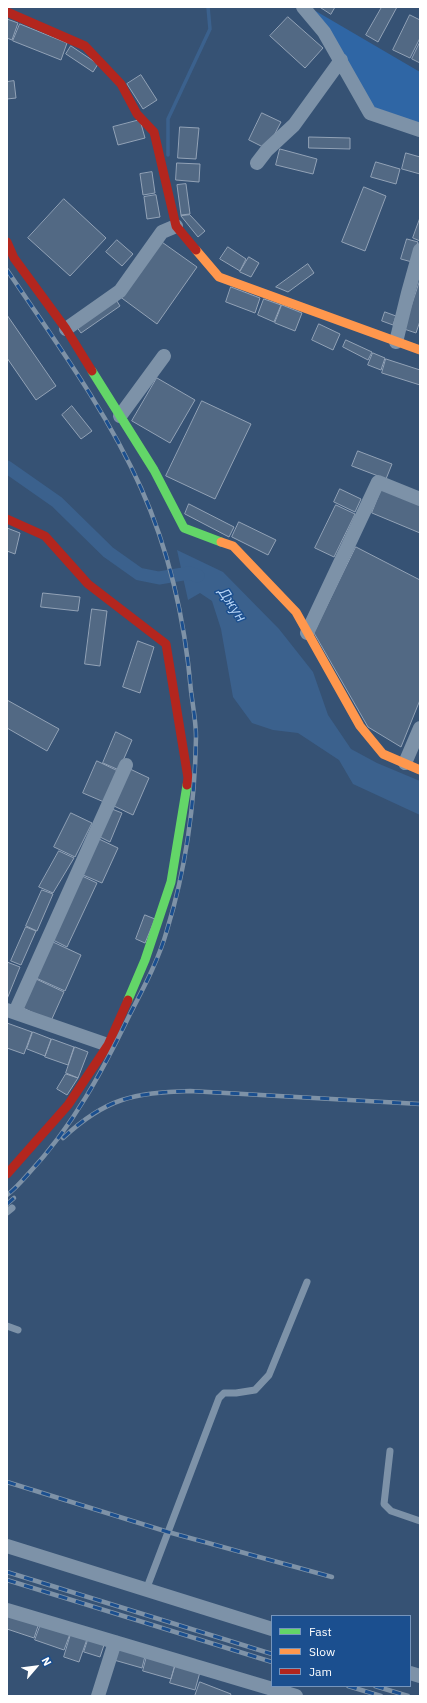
<!DOCTYPE html>
<html>
<head>
<meta charset="utf-8">
<style>
  body { margin:0 }
  #map { position:relative; width:427px; height:1703px; overflow:hidden; background:#365274; font-family:"IBM Plex Sans",sans-serif }
  canvas { display:block }
  .frame { position:absolute; inset:0; border:8px solid #fff; pointer-events:none }
  .legend { position:absolute; left:271px; top:1615px; width:140px; height:72px; box-sizing:border-box; background:#1b4f8f; border:1px solid #7695bc; margin:0; padding:5px 7px; list-style:none; font-size:12px; color:#fff }
  .legend li { display:flex; align-items:center; gap:8px; height:20px }
  .legend b { width:20px; border:1px solid #7695bc }
  .north { position:absolute; left:16px; top:1647px; width:40px; height:40px; -webkit-text-stroke:3px #1b4f8f; paint-order:stroke; rotate:62deg; font-size:11px; font-weight:700; line-height:16px; text-align:center; color:#fff }
  .north::after { content:''; display:block; margin:auto; width:14px; height:18px; background:#fff; clip-path:polygon(50% 0,100% 100%,50% 72%,0 100%) }
</style>
</head>
<body>
<div id="map">
<canvas width="427" height="1703"></canvas>
<div class="frame"></div>
<ul class="legend">
<li><b style="height:5px;background:#63d668"></b>Fast</li>
<li><b style="height:5px;background:#ff974d"></b>Slow</li>
<li><b style="height:5px;background:#b3261e"></b>Jam</li>
</ul>
<div class="north">N</div>
</div>
<script>
const context = document.querySelector('canvas').getContext('2d');
context.lineJoin = 'round';
function paint(path, color) { context.fillStyle = color; context.fill(path, 'evenodd'); }
function trace(path, color, width, dash) { context.strokeStyle = color; context.lineWidth = width; context.lineCap = dash ? 'butt' : 'round'; context.setLineDash(dash || []); context.stroke(path); }
function write(font, color, halo, rows, align = 'center') {
  context.font = font + ' "IBM Plex Sans",sans-serif'; context.lineWidth = 3; context.setLineDash([]); context.textBaseline = 'middle'; context.strokeStyle = halo; context.fillStyle = color; for (const [text, x, y, turn = 0] of rows) {
    context.save(); context.translate(x, y); context.rotate((+turn || 0) * Math.PI / 180); context.textAlign = isNaN(turn) ? turn : align; if (halo) context.strokeText(text, 0, 0); context.fillText(text, 0, 0); context.restore();
  }
}
const green = new Path2D(`
  M314,10L420,72V123L375,109Z`);
const water = new Path2D(`
  M177,550L223,572L279,629L313,672L328,715L351,749L377,763L420,781V815L353,784L339,760L298,733L273,730L252,723L233,697L221,629L212,601L200,593L188,600Z`);
const stream = new Path2D(`
  M168,155V119L210,29L208,7`);
const canal = new Path2D(`
  M7,467L57,502L108,552L139,574L159,578L189,573L198,576`);
const building = new Path2D(`
  M320,7H335L331,14Z
  M382,7H397L378,42L366,35Z
  M410,15L420,20V38L410,58L393,50Z
  M288,17L323,48L305,68L270,36Z
  M7,19L18,23L12,40L7,38Z
  M20,24L67,43L61,60L13,41Z
  M420,42V63L412,59Z
  M71,46L98,64L93,72L66,54Z
  M141,75L157,100L143,109L127,84Z
  M14,81L16,98L7,99V82Z
  M262,113L281,122L267,149L249,140Z
  M140,120L145,138L118,145L113,127Z
  M180,127L199,128L196,159L178,158Z
  M309,137L350,138V149L309,148Z
  M280,149L317,159L313,174L276,165Z
  M406,153L420,157V174L402,169Z
  M376,162L400,169L396,184L371,177Z
  M177,163L200,164L199,182L176,180Z
  M152,172L155,193L143,195L140,174Z
  M186,184L190,214L181,215L177,185Z
  M364,187L386,196L365,251L342,242Z
  M156,195L160,217L147,219L144,197Z
  M64,199L106,238L70,276L28,238Z
  M190,215L205,231L198,237L181,216Z
  M420,218V241L413,238Z
  M407,239L418,242L412,262L401,259Z
  M117,240L133,254L122,266L106,252Z
  M159,240L197,267L157,324L119,296Z
  M228,247L246,259L240,271L220,259Z
  M249,257L259,263L251,277L240,272Z
  M308,264L314,273L288,292L276,287Z
  M420,280V321L416,333L404,329Z
  M231,287L260,298L255,313L226,302Z
  M115,298L120,306L81,333L76,326Z
  M264,299L281,305L274,322L258,315Z
  M282,305L302,313L295,331L275,323Z
  M385,312L396,316L393,325L382,321Z
  M7,315L56,386L36,400L7,358Z
  M319,324L340,334L333,350L312,340Z
  M346,340L372,352L368,360L343,347Z
  M373,353L385,358L381,370L368,365Z
  M386,359L420,370V385L382,373Z
  M157,378L195,400L170,443L132,421Z
  M202,401L251,424L215,499L166,476Z
  M72,406L92,431L81,439L62,415Z
  M358,451L392,464L386,479L352,466Z
  M382,488L420,504V533L372,513Z
  M340,489L361,499L355,512L334,502Z
  M189,504L234,527L229,537L185,514Z
  M336,505L355,514L334,557L315,548Z
  M239,522L276,540L268,555L232,537Z
  M7,528L20,533L15,554L7,551Z
  M356,547L420,580V700L401,747L368,727L314,633Z
  M43,593L80,597L78,611L41,607Z
  M92,609L107,611L100,666L85,664Z
  M138,641L154,647L140,693L123,687Z
  M7,700L59,729L47,751L7,728Z
  M116,732L132,740L119,770L103,763Z
  M97,761L118,771L104,802L83,793Z
  M130,769L149,778L133,815L114,806Z
  M112,809L122,813L110,842L100,837Z
  M71,813L92,823L75,857L54,847Z
  M99,839L118,848L102,883L83,875Z
  M59,851L74,858L53,893L39,887Z
  M82,876L97,883L67,947L53,940Z
  M42,890L53,894L37,931L26,926Z
  M145,915L155,919L145,943L136,939Z
  M26,927L36,931L21,965L11,961Z
  M53,942L81,955L65,991L36,978Z
  M7,962L20,967L7,999Z
  M36,979L64,992L51,1021L23,1008Z
  M7,1023L32,1032L24,1054L7,1048Z
  M33,1032L51,1039L45,1056L27,1049Z
  M52,1039L74,1047L68,1065L45,1057Z
  M75,1047L88,1052L78,1078L66,1073Z
  M66,1074L78,1078L67,1095L57,1089Z
  M7,1613L39,1623L34,1638L7,1629Z
  M41,1624L70,1634L64,1650L35,1640Z
  M71,1634L87,1639L79,1662L64,1657Z
  M88,1640L104,1645L100,1657L84,1652Z
  M118,1649L145,1656L142,1668L114,1660Z
  M147,1656L175,1664L171,1679L143,1671Z
  M176,1664L200,1672L195,1690L170,1683Z
  M200,1682L231,1694L230,1696H195Z`);
const lane = new Path2D(`
  M7,1212L12,1208
  M7,1326L18,1330
  M390,1451L384,1504L391,1511L420,1521
  M146,1590L219,1398L224,1393H236L255,1390L269,1375L307,1282`);
const street = new Path2D(`
  M303,7L324,32L370,113L420,130
  M257,163L267,150L294,125L341,60
  M66,329L120,291L162,232L176,226
  M396,342L408,293L420,250
  M120,416L164,356
  M307,633L378,482L420,499
  M405,763L420,728
  M7,1010L108,1045
  M15,1012L126,765
  M7,1546L272,1629
  M7,1610L296,1696
  M410,1673L420,1676
  M98,1696L115,1642`);
const fast = new Path2D(`
  M92,371L154,470L184,528L221,542
  M128,1000L145,960L171,882L187,785`);
const slow = new Path2D(`
  M196,250L219,277L420,350
  M221,542L233,546L296,612L360,726L383,754L420,770`);
const jam = new Path2D(`
  M7,12L85,46L121,84L137,114L154,132L176,226L196,250
  M7,242L14,258L66,329L92,371
  M7,519L45,536L88,584L166,644L188,778L187,785
  M7,1174L68,1105L108,1045L128,1000`);
const rail = new Path2D(`
  M7,270C55,341 106,410 141,488C170,553 185,621 191,691C193,707 196,722 196,737C195,802 186,868 167,930C159,959 144,987 130,1014C102,1072 73,1126 29,1173C22,1181 15,1189 7,1195
  M63,1138C106,1098 133,1093 190,1091L420,1104
  M7,1204L14,1198
  M7,1482L168,1532L332,1577
  M7,1572L272,1654
  M7,1580L272,1662
  M348,1686L381,1696
  M375,1686L408,1696`);
const waterNames = [
  ["Джун",232,605,56]
];
paint(green, '#2f66a5');
paint(water, '#3b618d');
trace(stream, '#3b618d', 3.5);
trace(canal, '#3b618d', 13);
paint(building, '#526984');
trace(building, '#92a2b6', 1);
trace(lane, '#7d92a8', 7);
trace(street, '#7d92a8', 14);
trace(fast, '#63d668', 9);
trace(slow, '#ff974d', 9);
trace(jam, '#b3261e', 9);
trace(rail, '#7e92a7', 4.5);
trace(rail, '#1b4f8f', 3, [9]);
write('italic 15px', '#b5d3f5', '#1b4f8f', waterNames);
</script>
</body>
</html>
